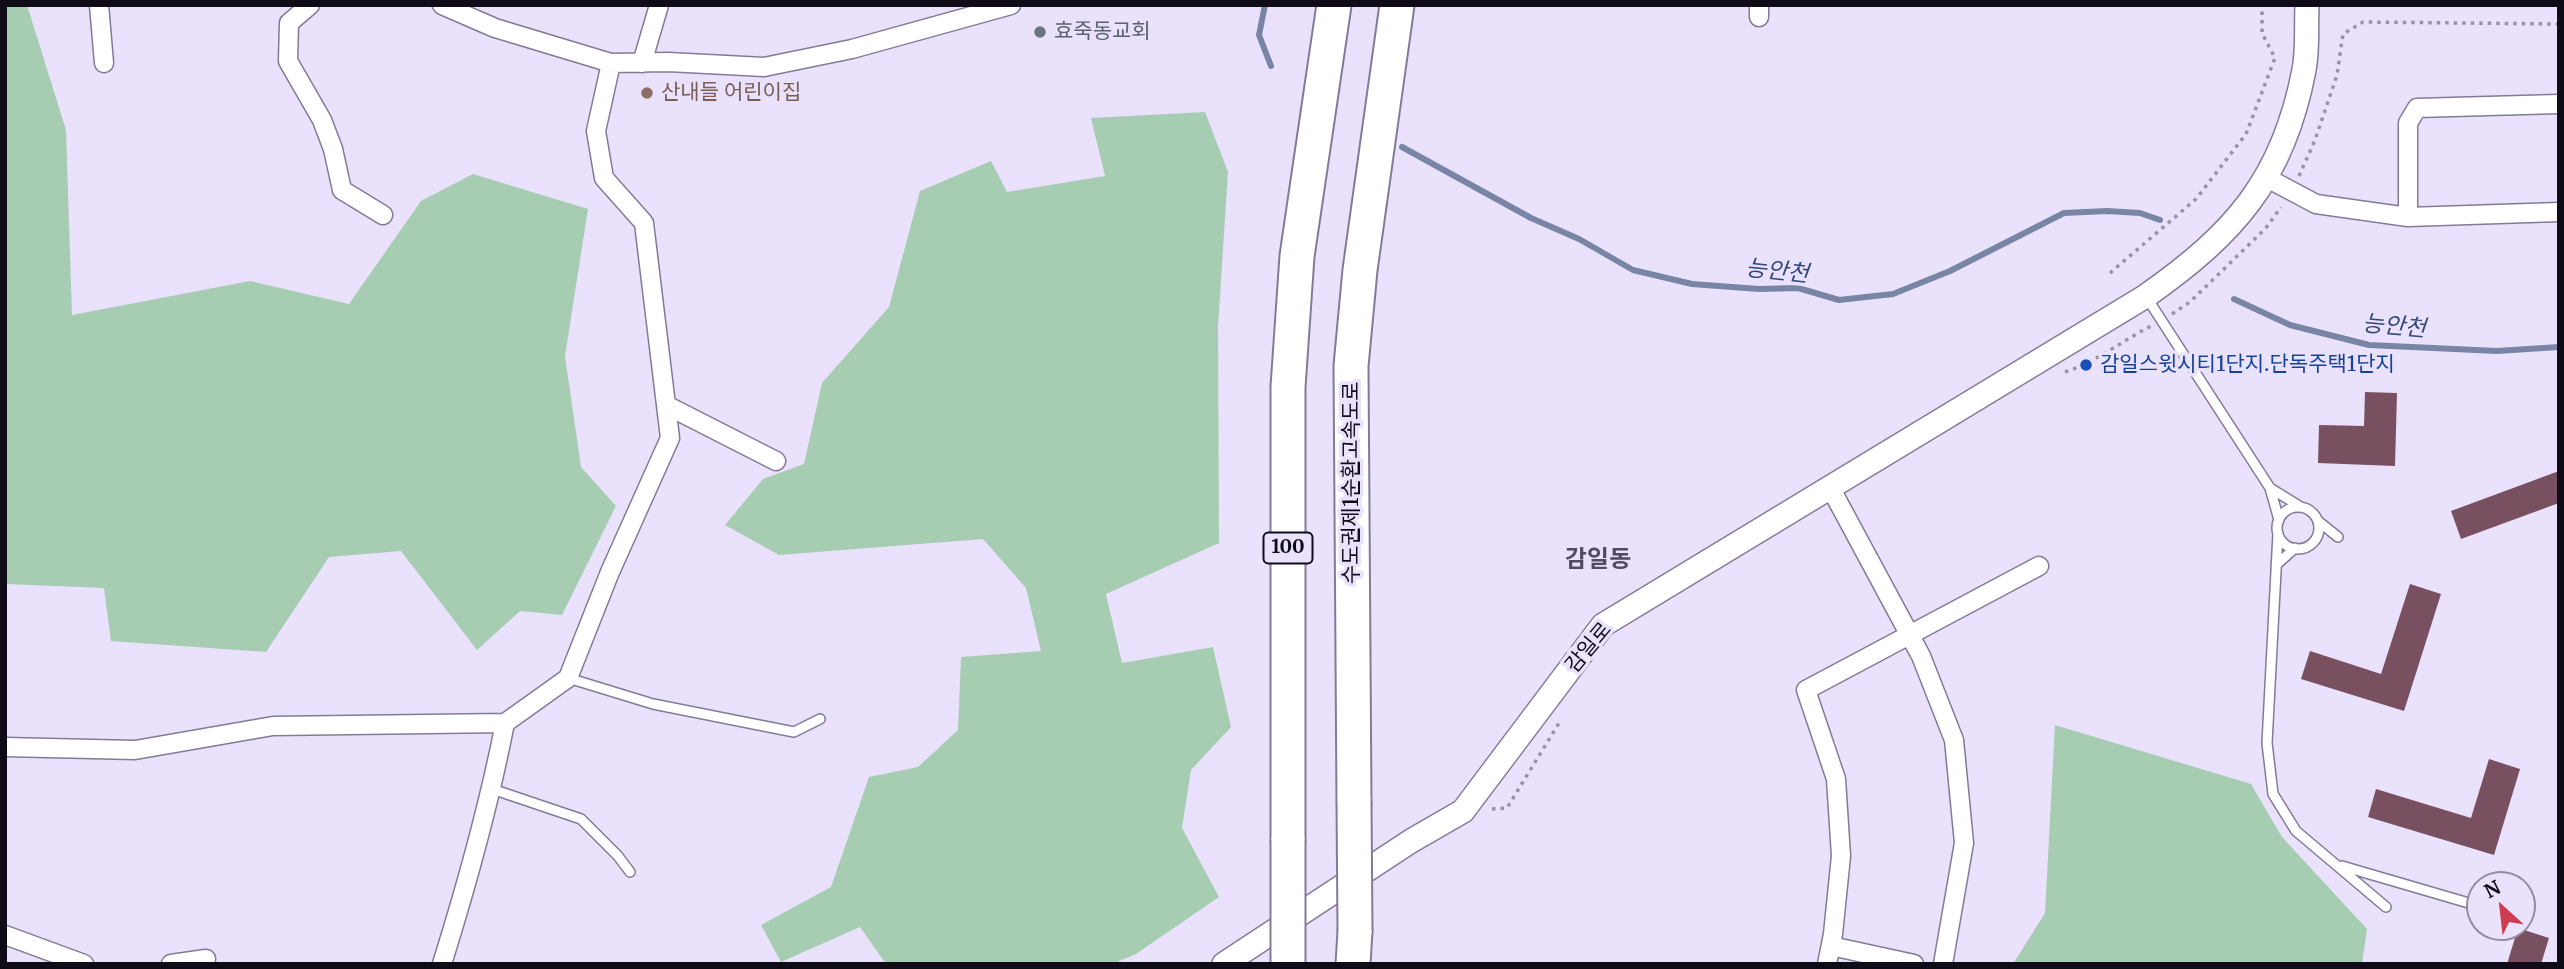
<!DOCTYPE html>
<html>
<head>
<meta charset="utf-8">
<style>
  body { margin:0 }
  #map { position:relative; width:2564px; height:969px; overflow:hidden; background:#eae2fd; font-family:Merriweather,serif }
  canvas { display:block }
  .frame { position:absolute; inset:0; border:7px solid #100c17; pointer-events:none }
  .north { position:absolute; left:2466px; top:871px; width:70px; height:70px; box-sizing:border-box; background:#eae2fd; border:2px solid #938ca1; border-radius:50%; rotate:333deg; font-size:19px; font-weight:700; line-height:28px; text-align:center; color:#100c17 }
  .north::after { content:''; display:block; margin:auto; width:24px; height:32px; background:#cd3d52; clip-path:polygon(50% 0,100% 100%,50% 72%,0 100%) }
</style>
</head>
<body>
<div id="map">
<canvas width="2564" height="969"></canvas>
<div class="frame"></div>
<div class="north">N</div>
</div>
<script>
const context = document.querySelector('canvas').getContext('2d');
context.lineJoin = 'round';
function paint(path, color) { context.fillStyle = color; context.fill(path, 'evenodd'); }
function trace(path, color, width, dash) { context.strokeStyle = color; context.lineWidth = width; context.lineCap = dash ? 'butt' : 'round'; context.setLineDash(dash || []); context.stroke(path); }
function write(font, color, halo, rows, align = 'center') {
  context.font = font + ' Merriweather,"Noto Sans KR",serif'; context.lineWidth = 7; context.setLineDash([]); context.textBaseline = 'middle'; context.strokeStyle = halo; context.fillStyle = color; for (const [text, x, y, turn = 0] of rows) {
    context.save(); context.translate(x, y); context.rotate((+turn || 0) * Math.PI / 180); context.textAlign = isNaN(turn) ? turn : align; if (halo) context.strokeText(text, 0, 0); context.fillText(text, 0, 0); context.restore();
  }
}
const green = new Path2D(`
  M5,5H27L66,130L72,315L250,281L349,304L421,201L473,174L588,209L565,356L581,467L616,506L562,615L520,611L477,650L401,551L329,557L266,652L111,641L104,588L5,584Z
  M1205,112L1228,172L1218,327L1219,543L1106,594L1122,663L1213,647L1231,727L1191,770L1182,828L1219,897L1136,954L1112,964H886L860,927L781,962L761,925L831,887L869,777L918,767L958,730L961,657L1041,651L1026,588L983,539L779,555L725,525L763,479L804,464L822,383L889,307L920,191L991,161L1007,192L1105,176L1091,118Z
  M2055,725L2251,784L2282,837L2367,929L2362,964H2013L2045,913Z`);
const stream = new Path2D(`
  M1265,5L1259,35L1271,66
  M1402,147L1531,218L1579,239L1633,270L1692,284L1759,289L1798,288L1839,300L1893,294L1950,271L2064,213L2107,211L2140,213L2160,220
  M2234,299L2290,325L2369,345L2497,351L2559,347`);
const building = new Path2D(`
  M2365,392L2397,393L2395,466L2318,463L2319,425L2364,426Z
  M2559,471V503L2461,539L2451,511Z
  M2410,584L2441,594L2404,711L2301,679L2310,651L2381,674Z
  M2489,759L2520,769L2494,855L2368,817L2376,789L2471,818Z
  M2518,928L2549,938L2541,964H2507Z`);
const path = new Path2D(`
  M2299,176L2315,140L2337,75L2343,34L2363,22L2559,24
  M2110,273L2196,199L2246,134L2275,58L2262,33V5
  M2172,314L2190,302L2266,228L2281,207
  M2065,372C2096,362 2122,341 2151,326
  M1492,809L1507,808L1559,723`);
const service = new Path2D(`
  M2147,298L2270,488L2279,520
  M2270,488L2301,507
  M2277 528a21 21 0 1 1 42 0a21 21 0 1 1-42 0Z
  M2318,521L2338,537
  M2278,533L2267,743L2273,794L2296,831L2386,907
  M2276,565L2295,548
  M568,678L653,704L794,732L820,719
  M492,789L581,819L618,856L630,872
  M2342,866L2479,906`);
const minor = new Path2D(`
  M99,5L104,63
  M310,5L289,23L288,61L322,120L333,149L342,190L383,215
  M442,5L495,28L611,63L668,62L764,67L852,49L1011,5
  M1759,5V17
  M642,63L659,5
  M2559,104L2417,108L2408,123V217L2559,212
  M2267,178L2316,204L2408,217
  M666,405L776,461
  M1830,487L1921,656L1954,740L1964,843L1943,964
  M5,747L135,750L273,726L505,723L568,678L610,572L670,438L644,223L604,178L596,131L611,63
  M5,935L84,964
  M1831,946L1914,964
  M171,964L206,959
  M442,964C467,884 489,805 505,723
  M1827,964L1833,934L1841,856L1836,779L1806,690L2039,566`);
const tertiary = new Path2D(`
  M1224,964L1411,841L1463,811L1603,625L2146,296C2234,234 2283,180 2304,70C2308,49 2306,26 2307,5`);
const motorway = new Path2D(`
  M1354,801L1351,366L1360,270L1397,5
  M1288,840V387L1297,256L1334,5
  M1353,964L1355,931`);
const motorwayBridge = new Path2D(`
  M1354,801L1355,931
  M1288,964V840`);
const markers = [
  [1040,32,7,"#6b7280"],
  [647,93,7,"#8d6e63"],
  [2086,365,7,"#1a4fb4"]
];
const shields = [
  [1288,548,49]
];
const shieldNames = [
  ["100",1288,548]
];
const worshipNames = [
  ["효죽동교회",1054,32]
];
const educationNames = [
  ["산내들 어린이집",661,93]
];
const transitNames = [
  ["감일스윗시티1단지.단독주택1단지",2100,365]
];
const streetNames = [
  ["수도권제1순환고속도로",1352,483,-90],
  ["감일로",1589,648,-50]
];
const waterNames = [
  ["능안천",1777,272,6],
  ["능안천",2394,327,5]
];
const quarterNames = [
  ["감일동",1598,560]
];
paint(green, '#a6cdb1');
trace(stream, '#7985a4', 6);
paint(building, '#795060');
trace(service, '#847a98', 12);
trace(minor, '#847a98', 21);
trace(tertiary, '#847a98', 26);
trace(motorway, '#847a98', 37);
trace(path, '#9892a7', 3.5, [3.5, 5]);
trace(service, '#fff', 9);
trace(minor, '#fff', 18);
trace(tertiary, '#fff', 23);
trace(motorway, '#fff', 33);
trace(motorwayBridge, '#847a98', 37, []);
trace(motorwayBridge, '#fff', 33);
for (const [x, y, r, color] of markers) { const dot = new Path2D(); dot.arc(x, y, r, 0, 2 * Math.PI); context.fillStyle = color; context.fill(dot); trace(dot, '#eae2fd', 2.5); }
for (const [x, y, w] of shields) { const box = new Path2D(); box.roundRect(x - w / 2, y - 15.5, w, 31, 5); context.fillStyle = '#eae2fd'; context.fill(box); trace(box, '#100c17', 2); }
write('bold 19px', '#100c17', null, shieldNames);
write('21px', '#5b616d', '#eae2fd', worshipNames, 'left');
write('21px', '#785e54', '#eae2fd', educationNames, 'left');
write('21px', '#164399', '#eae2fd', transitNames, 'left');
write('21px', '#100c17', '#eae2fd', streetNames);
write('italic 23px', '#33497b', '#eae2fd', waterNames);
write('bold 24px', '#534965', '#eae2fd', quarterNames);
</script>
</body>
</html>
